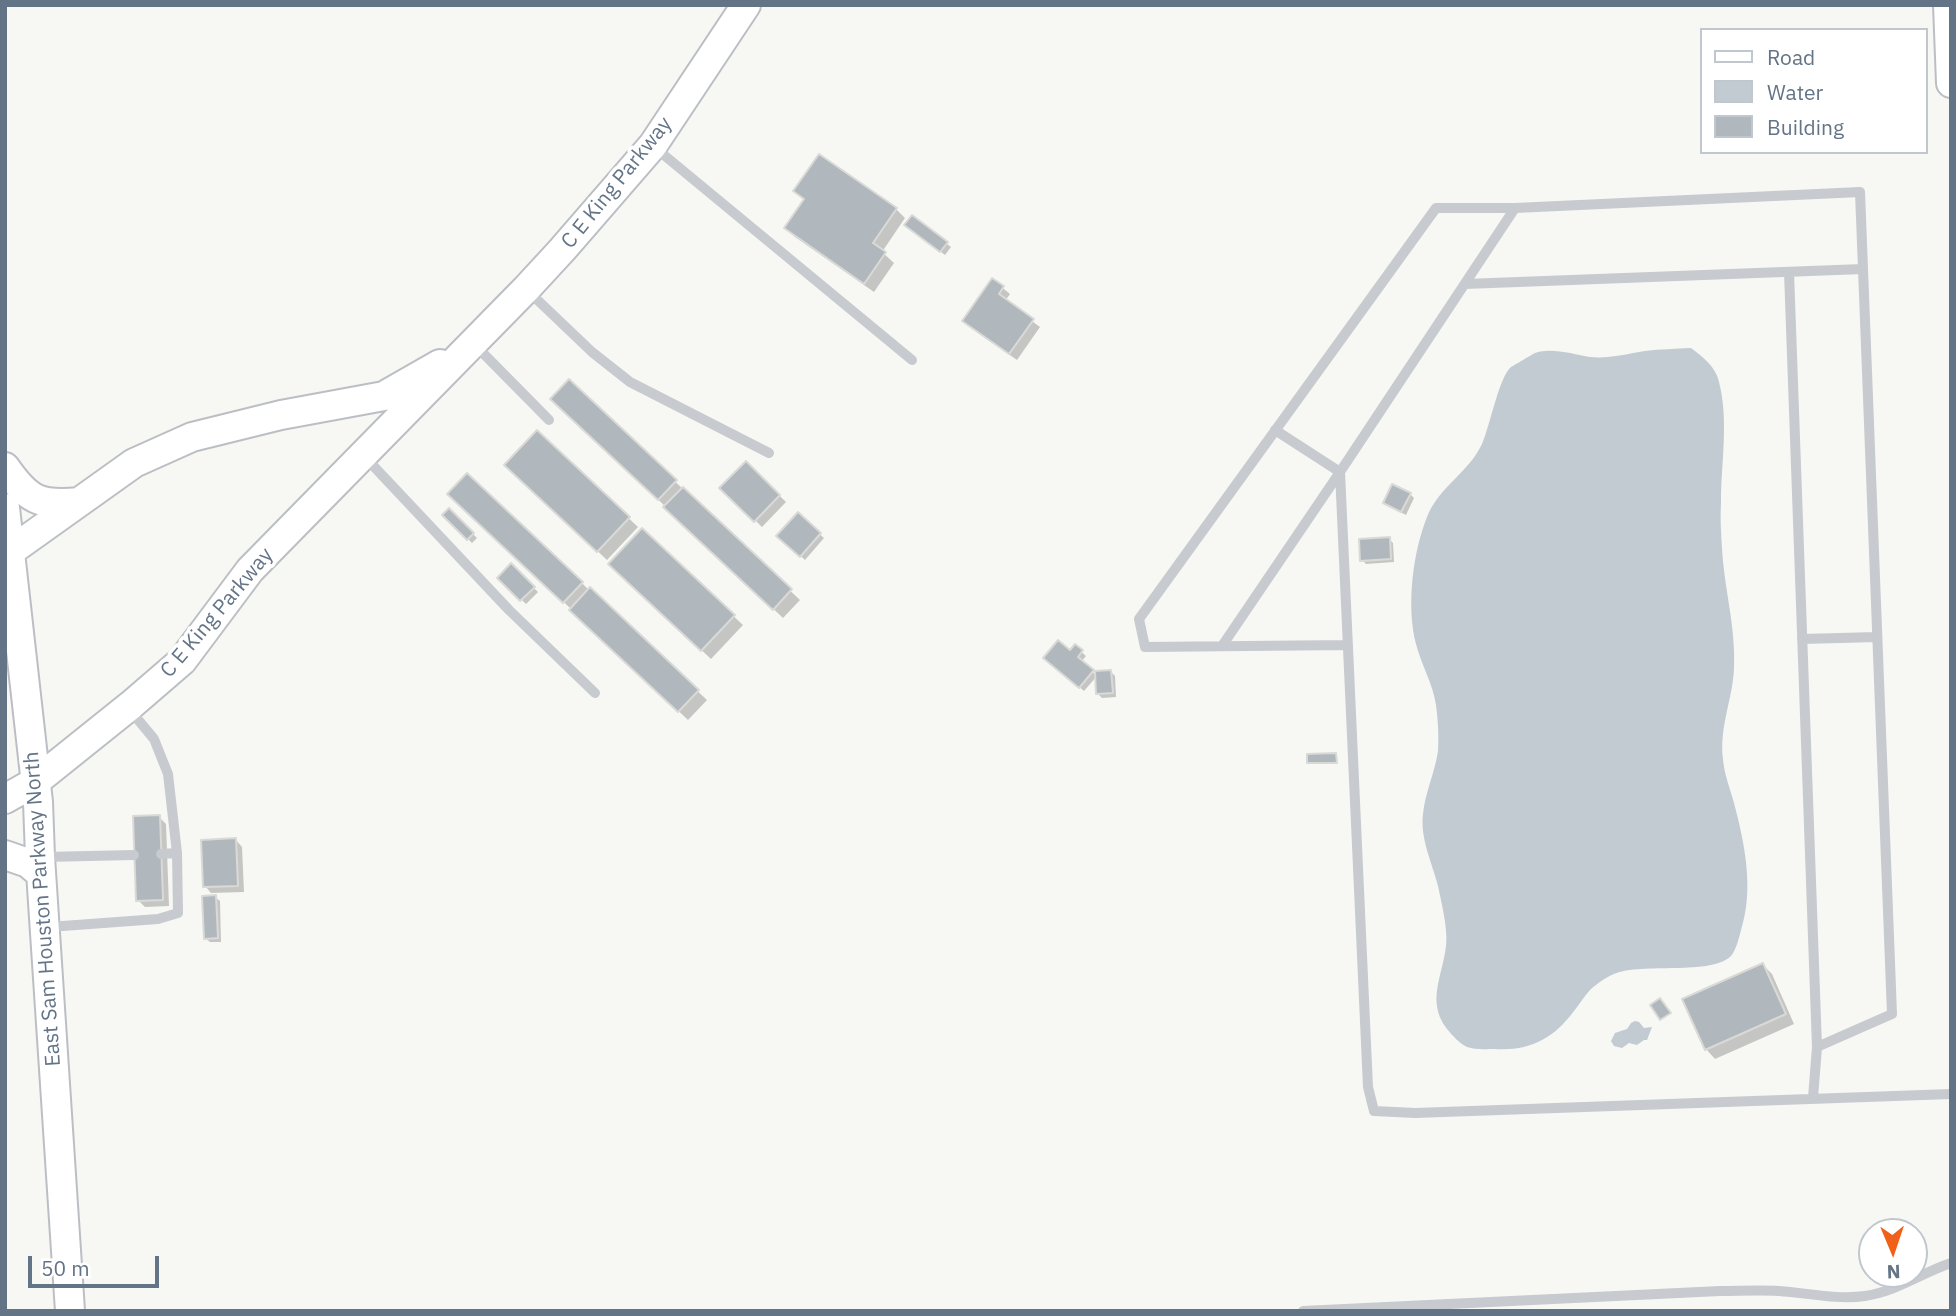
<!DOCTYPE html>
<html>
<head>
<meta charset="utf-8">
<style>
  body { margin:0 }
  #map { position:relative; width:1956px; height:1316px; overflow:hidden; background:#f7f7f4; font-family:"IBM Plex Sans",sans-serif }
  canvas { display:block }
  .frame { position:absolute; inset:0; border:7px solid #647487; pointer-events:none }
  .legend { position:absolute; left:1700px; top:28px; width:228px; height:126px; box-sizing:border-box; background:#fff; border:2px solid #c1c7cf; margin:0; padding:9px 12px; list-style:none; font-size:21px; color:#647487 }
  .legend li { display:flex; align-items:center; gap:14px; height:35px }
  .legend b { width:35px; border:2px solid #c1c7cf }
  .north { position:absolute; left:1858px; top:1218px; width:70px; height:70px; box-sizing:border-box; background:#fff; border:2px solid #c1c7cf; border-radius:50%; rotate:178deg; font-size:19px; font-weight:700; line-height:28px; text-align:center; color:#647487 }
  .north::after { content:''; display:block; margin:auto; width:24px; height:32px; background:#f1601a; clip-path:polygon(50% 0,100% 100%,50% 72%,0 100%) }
  .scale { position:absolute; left:28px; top:1256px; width:131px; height:32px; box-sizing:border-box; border:4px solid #647487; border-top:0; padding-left:9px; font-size:21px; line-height:24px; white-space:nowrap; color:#647487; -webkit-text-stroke:5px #fff; paint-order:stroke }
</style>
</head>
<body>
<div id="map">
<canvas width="1956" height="1316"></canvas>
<div class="frame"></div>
<ul class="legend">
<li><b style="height:9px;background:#fff"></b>Road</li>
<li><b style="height:19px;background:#c1cbd1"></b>Water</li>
<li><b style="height:19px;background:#b0b7bd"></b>Building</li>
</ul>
<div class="north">N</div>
<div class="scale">50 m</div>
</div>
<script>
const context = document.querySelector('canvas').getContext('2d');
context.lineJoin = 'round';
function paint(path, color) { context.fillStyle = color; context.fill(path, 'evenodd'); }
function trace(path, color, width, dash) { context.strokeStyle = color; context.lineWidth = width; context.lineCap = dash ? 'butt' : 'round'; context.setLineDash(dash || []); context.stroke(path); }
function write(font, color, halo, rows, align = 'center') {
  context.font = font + ' "IBM Plex Sans",sans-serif'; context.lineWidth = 7; context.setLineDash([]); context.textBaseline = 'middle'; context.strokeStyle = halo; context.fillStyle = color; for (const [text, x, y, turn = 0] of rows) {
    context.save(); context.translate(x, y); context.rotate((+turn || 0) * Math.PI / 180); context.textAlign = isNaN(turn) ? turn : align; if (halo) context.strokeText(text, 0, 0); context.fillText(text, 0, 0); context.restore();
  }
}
const water = new Path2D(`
  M1691,348C1703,357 1716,367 1719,382C1729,421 1721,463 1721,502C1720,517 1721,533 1722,548C1724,588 1736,627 1734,668C1733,698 1719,727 1723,759C1724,774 1730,788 1734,803C1745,845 1754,889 1741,930C1739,938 1736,950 1731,956C1711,976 1642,962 1614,974C1606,977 1597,984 1591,989C1584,996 1580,1004 1574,1011C1553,1039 1530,1051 1495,1049C1487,1049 1475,1050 1467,1047C1460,1044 1452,1035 1447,1029C1422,997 1450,966 1446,931C1445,917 1441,900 1438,886C1432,862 1420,839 1423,814C1425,793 1435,772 1438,751C1439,737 1438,720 1436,705C1433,684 1421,664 1416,644C1406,606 1413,552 1427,517C1438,488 1469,472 1482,444C1490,426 1499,377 1511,367C1513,366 1533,354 1535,353C1550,347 1574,354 1590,357C1608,359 1626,354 1645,351C1660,349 1675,349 1691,348Z
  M1635,1021L1639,1022L1644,1028L1652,1027L1647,1040H1644L1637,1045L1629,1043L1622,1048L1614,1046L1611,1041L1615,1033L1627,1029L1631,1023Z`);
const shadow = new Path2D(`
  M819,157L896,209L905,218L882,252L894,263L874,292L795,237L786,228L805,201L795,191Z
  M912,217L951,247L945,255L911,229Z
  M993,280L1010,294L1005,301L1040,327L1017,360L971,328L964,321Z
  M569,381L800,600L783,618L552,399Z
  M537,432L638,527L607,560L516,474Z
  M746,463L786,502L762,527L722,488Z
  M467,476L707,700L688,720L450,494Z
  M1410,494L1414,498L1406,515L1389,506L1385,502Z
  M449,510L477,538L472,543L444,515Z
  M798,515L824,538L805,560L779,536Z
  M642,530L743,625L711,659L619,573Z
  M1389,539L1393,543L1394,562L1366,564L1362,560Z
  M511,566L538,592L526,604L499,578Z
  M1075,646L1086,656L1081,662L1097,676L1111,672L1115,676L1116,697L1102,698L1098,694L1097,676L1084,691L1049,662L1070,652Z
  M1335,755L1337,764H1310L1309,763Z
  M159,817L166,824L169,906L145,907L138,900Z
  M236,840L242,847L244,892L211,893L205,886Z
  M215,897L220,901L221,942H210L205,938Z
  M1763,965L1772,974L1794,1024L1715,1059L1706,1049Z`);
const building = new Path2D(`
  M819,154L897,208L873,243L886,252L864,284L784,228L804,199L793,191Z
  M912,215L948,242L940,252L904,225Z
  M992,278L1004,286L999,294L1034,319L1009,354L962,321Z
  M569,379L677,480L658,500L550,399Z
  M537,430L630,517L597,552L504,465Z
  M746,461L780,495L754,522L719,488Z
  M467,473L583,582L563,603L447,494Z
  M1392,484L1411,493L1401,512L1383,503Z
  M683,487L792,589L773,610L663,507Z
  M449,508L474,533L467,540L442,515Z
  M798,512L821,533L800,557L776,536Z
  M642,528L735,615L701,651L608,564Z
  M1390,537L1391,559L1360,561L1359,539Z
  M511,563L535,587L520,601L497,578Z
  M590,587L699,690L678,712L569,610Z
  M1058,640L1070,650L1075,644L1083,650L1078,657L1094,670L1079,688L1043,658Z
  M1111,670L1113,693L1096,694L1095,671Z
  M1336,753L1337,763H1307V754Z
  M160,815L163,900L136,901L133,816Z
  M236,838L238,886L203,887L201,840Z
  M216,895L218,938L204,939L202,896Z
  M1763,963L1786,1014L1705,1050L1682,999Z
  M1660,998L1671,1013L1660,1020L1650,1005Z`);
const lane = new Path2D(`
  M653,146L912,360
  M1789,272L1817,1047
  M1465,284L1863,269
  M528,291L592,352L630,382L769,453
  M474,344L549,420
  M1275,430L1340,472L1368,1087L1374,1111L1415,1113L1951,1094
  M364,456L509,610L595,693
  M1802,639L1877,637
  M1348,645L1145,647L1139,619L1436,208H1515
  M1222,646L1340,472L1515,208L1860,192L1892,1014L1817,1047L1813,1098
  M161,854L177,853
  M44,857L134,855
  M49,927L158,919L178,913L177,853L168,774L154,739L130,710
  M1303,1311L1720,1291C1739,1291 1760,1290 1779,1291C1808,1293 1837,1300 1865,1296C1898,1291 1921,1273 1951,1263`);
const secondary = new Path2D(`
  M1948,5L1951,83
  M5,467C28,500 39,506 79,502
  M5,508L38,802L40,857L70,1311
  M5,555L134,463L192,437L281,415L384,396L440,364
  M5,799L35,782L131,705L182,661L250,570L526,289L562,250L653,145L746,5
  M5,855L28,863L41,874`);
const streetNames = [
  ["C E King Parkway",617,183,-51],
  ["C E King Parkway",217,613,-50],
  ["East Sam Houston Parkway North",43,909,-94]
];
paint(water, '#c1cbd1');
paint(shadow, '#0003');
paint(building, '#b0b7bd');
trace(building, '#d9d9d6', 2);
trace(secondary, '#bbbfc4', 32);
trace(lane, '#c7cace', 10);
trace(secondary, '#fff', 28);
write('21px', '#647487', '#fff', streetNames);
</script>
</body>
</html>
